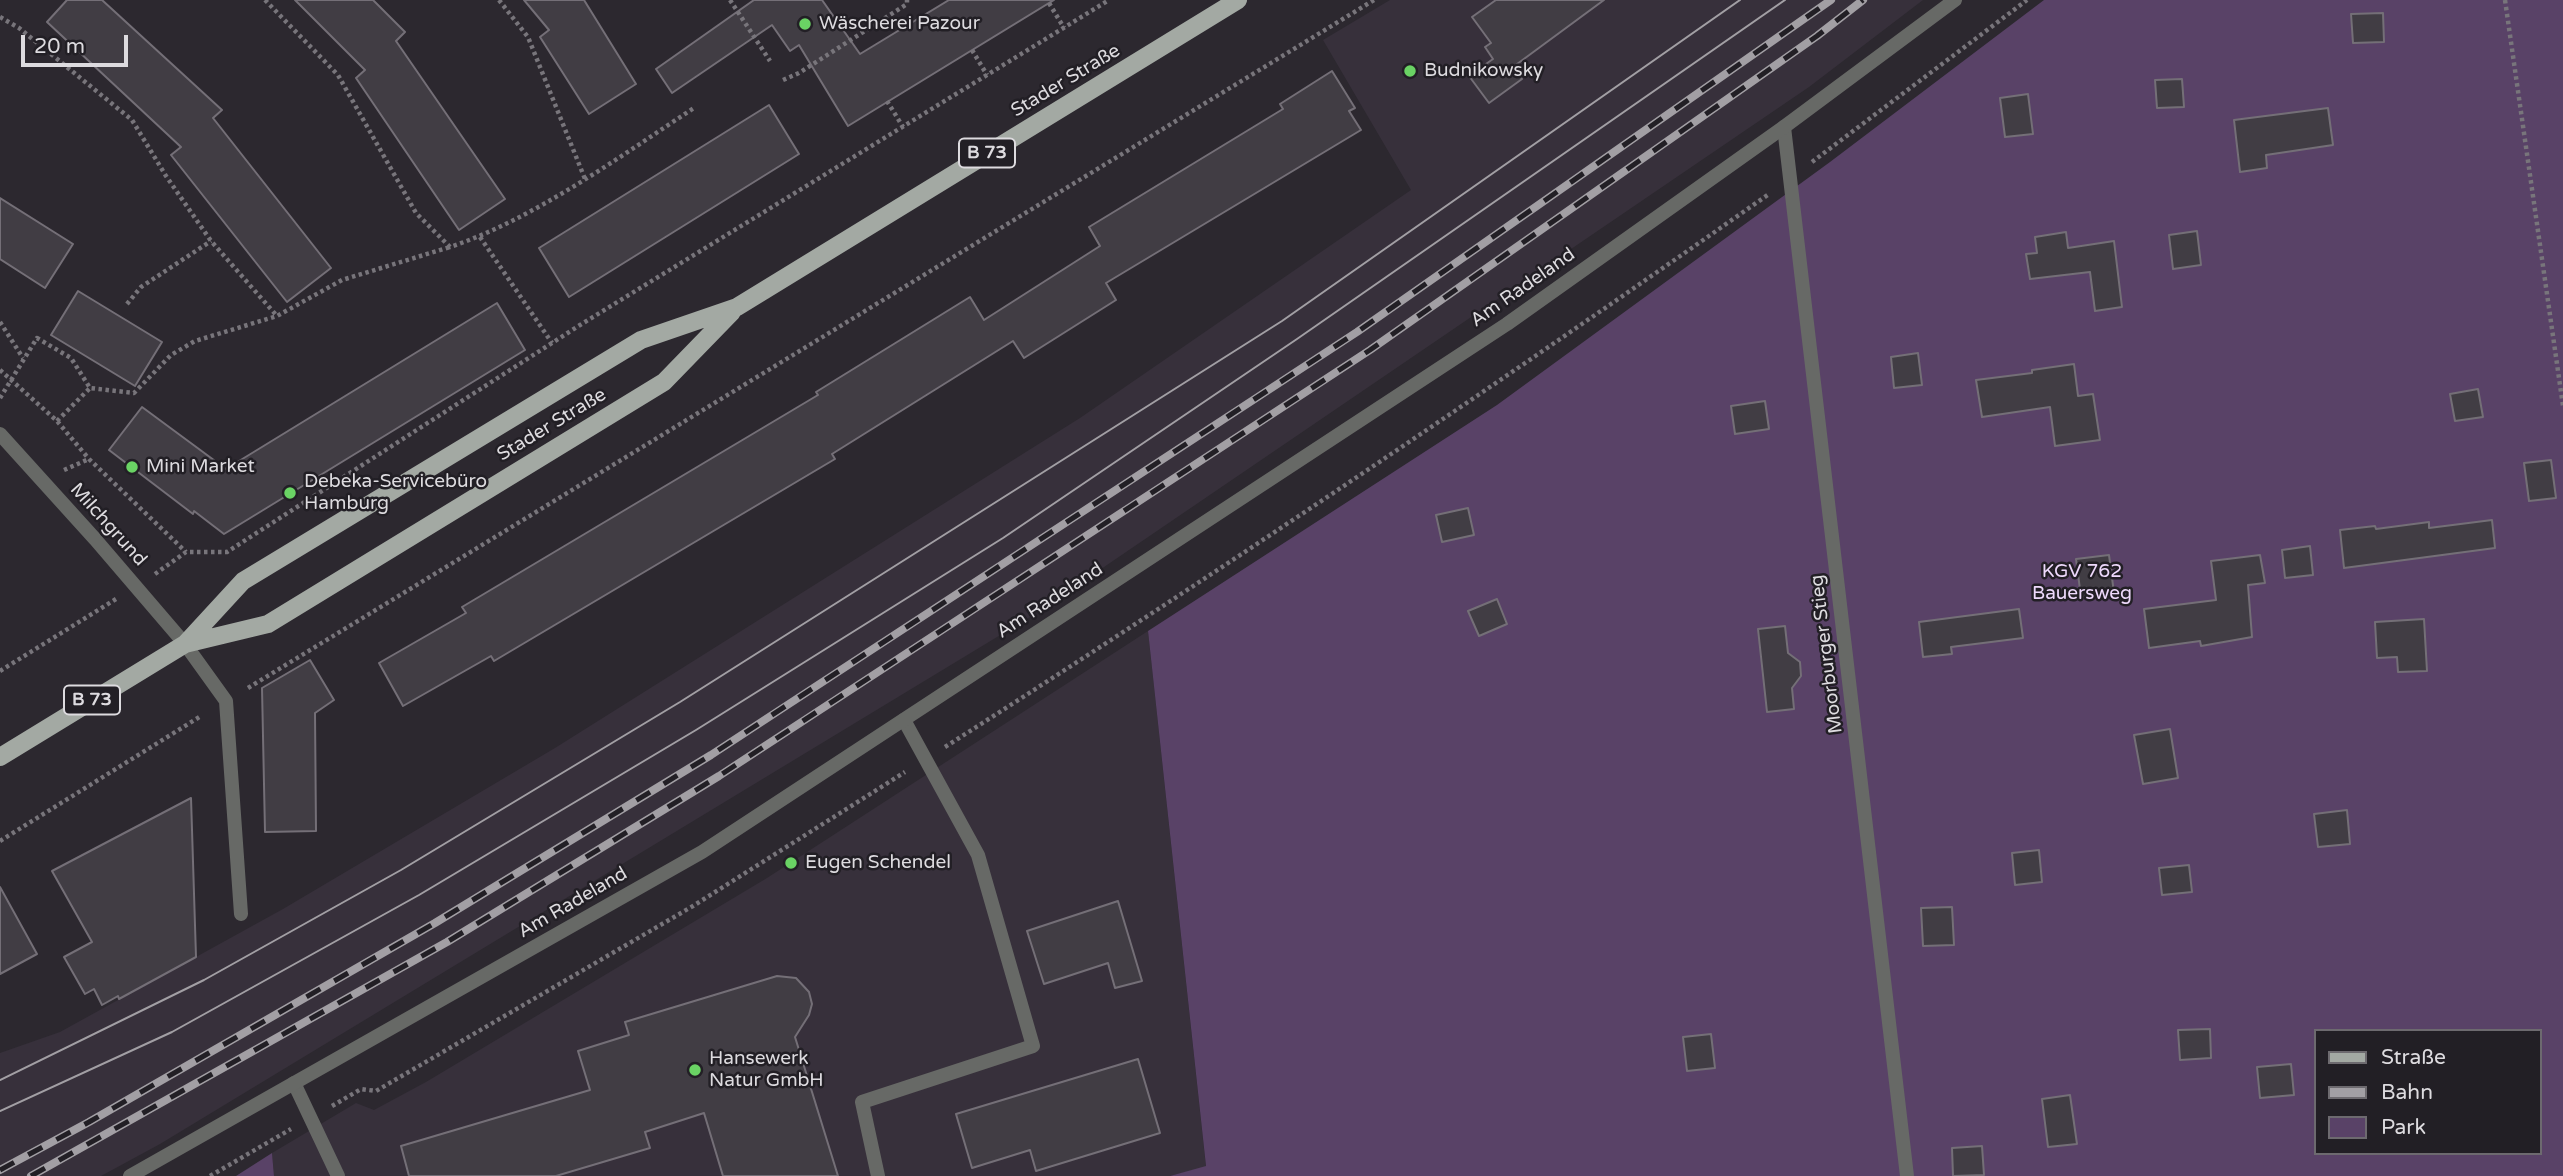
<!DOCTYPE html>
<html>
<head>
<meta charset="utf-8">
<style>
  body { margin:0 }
  #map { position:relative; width:2563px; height:1176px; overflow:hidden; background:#2c282f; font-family:"Varela Round",sans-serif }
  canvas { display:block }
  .legend { position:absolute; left:2314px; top:1029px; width:228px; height:126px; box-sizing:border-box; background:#221f25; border:2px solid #6d6a6f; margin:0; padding:9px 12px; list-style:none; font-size:21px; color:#dddbdf }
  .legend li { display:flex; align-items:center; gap:14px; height:35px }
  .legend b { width:35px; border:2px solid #6d6a6f }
  .scale { position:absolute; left:21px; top:35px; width:107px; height:32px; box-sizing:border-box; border:4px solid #dddbdf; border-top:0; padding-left:9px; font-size:21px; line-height:24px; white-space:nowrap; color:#dddbdf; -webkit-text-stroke:5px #221f25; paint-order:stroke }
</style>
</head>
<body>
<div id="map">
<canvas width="2563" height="1176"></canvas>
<ul class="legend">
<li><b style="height:9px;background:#a3a9a3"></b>Straße</li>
<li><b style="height:9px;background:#a29fa4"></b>Bahn</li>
<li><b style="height:19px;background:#594267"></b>Park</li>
</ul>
<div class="scale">20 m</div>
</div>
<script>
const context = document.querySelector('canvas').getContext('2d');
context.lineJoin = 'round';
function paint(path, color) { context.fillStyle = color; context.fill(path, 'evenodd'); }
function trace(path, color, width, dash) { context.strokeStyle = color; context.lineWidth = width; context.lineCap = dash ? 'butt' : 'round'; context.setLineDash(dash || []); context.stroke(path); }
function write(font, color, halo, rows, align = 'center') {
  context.font = font + ' "Varela Round",sans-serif'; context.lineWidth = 5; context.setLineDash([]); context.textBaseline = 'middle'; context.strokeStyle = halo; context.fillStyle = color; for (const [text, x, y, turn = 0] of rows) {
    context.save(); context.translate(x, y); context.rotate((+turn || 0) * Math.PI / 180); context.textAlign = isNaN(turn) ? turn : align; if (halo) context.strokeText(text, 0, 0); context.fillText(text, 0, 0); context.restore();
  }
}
const built = new Path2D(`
  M1390,0H1923L1809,87L1035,614L160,1144L101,1176H0V1053L60,1032L283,909L555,748L1080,418L1411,190L1323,40Z
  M1148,631L1206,1167L1170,1176H274L272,1153L356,1103L374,1110L426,1082L767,878Z`);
const green = new Path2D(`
  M2044,0H2563V1176H1170L1206,1166L1148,631L1497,405L1830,162ZM2316,1031H2540V1153H2316Z
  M272,1153L274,1176H236Z`);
const building = new Path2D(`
  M67,0H102L222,110L213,118L331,268L287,302L171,155L181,147L47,22Z
  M295,0H373L405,32L396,41L505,199L459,230L356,78L365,70Z
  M524,0H584L636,84L589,114L540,37L549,30Z
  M754,0H822L860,54L949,0H1054L848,126L799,45L790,51L772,25L672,93L656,69Z
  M1496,0H1604L1513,67L1522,79L1489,103L1469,76L1493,59L1485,47L1491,43L1472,17Z
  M2383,13L2384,42L2353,43L2351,14Z
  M1332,71L1355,108L1349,111L1361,130L1106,283L1116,300L1024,358L1013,341L832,454L835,459L494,661L491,656L403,706L379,663L466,613L462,607L818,395L816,392L970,297L984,320L1100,246L1089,227L1283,109L1280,104Z
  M2182,79L2184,107L2157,108L2155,80Z
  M2028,94L2033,134L2005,137L2000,98Z
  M769,105L799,154L569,297L539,248Z
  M2328,108L2333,145L2266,155L2267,168L2240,172L2234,120Z
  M0,198L73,244L45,288L0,259Z
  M2197,231L2201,265L2173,269L2169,235Z
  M2066,232L2068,248L2114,241L2122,307L2095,311L2090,272L2030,279L2026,254L2037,253L2035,237Z
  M78,291L162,342L135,386L51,335Z
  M497,303L525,350L224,534L194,511L193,514L109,450L142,407L226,469Z
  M1918,353L1922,385L1894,388L1891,357Z
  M2074,364L2078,396L2093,394L2100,440L2055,446L2050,407L1982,417L1976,380L2032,373V370Z
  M2478,389L2483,417L2455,421L2450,394Z
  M1765,401L1769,429L1735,434L1731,406Z
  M2551,460L2556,498L2529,501L2524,463Z
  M1468,508L1474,535L1442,542L1436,515Z
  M2492,520L2495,548L2344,568L2340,530L2375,526L2376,529L2429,522V528Z
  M2310,546L2313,575L2285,578L2282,550Z
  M2109,555L2114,593L2081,597L2076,559Z
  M2260,555L2265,583L2248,585L2252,637L2201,646L2200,641L2149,648L2144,609L2216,600L2211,561Z
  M1497,599L1507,624L1479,636L1468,611Z
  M2019,609L2023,638L1951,647L1952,654L1923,657L1919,622Z
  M2424,619L2427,671L2398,672L2397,657L2377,658L2375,622Z
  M1785,626L1788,653L1800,662L1801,676L1792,688L1794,709L1767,712L1758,629Z
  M310,660L334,700L315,713L316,831L265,832L262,688Z
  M2170,729L2178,778L2143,784L2134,735Z
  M191,798L196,957L119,999L118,996L102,1005L94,989L85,994L64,957L92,942L52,871Z
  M2347,810L2350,844L2318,847L2314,814Z
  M2039,850L2042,882L2015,885L2012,853Z
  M2189,865L2192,892L2162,895L2159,868Z
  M0,887L37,954L0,974Z
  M1118,901L1142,981L1115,988L1108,963L1044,984L1027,931Z
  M1952,907L1954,945L1923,946L1921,908Z
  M777,976L796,978L809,992L812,1004L809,1015L795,1037L838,1176H723L704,1113L645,1132L650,1148L556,1176H409L401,1146L590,1090L578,1051L629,1035L625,1022Z
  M2210,1029L2211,1058L2180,1060L2178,1030Z
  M1711,1034L1715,1068L1687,1071L1683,1037Z
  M1138,1059L1160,1133L1036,1171L1030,1150L972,1168L956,1114Z
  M2291,1064L2294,1095L2260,1098L2257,1067Z
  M2070,1095L2077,1144L2048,1147L2042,1099Z
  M1982,1146L1984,1175L1953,1176L1952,1148Z`);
const path = new Path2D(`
  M265,0L338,75L416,213L450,247C534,219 619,157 694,108
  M499,0L528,37L585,179
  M730,0L770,61
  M2505,0L2563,406
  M1049,3L1064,28
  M0,17L19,28L132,120L166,176L211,241L277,316
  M972,50L987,75
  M783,80L799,73L907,4V0
  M887,101L903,127
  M1812,162L2027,0
  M480,237L552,343
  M127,304L141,287L211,241
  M0,322L23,358
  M0,370L57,421L89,459L186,552
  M0,398L37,338L71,358L90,388L134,393L171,355L195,341L277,316L342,280L450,247
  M57,421L90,388
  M64,470L89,459
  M155,574L186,552H227L580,325L1109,0
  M0,671L116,599
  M248,688L1374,0
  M945,747C1224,569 1498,384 1769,194
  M0,841L201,716
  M332,1106L361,1089L376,1091L693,906L905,772
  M210,1176L291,1129`);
const service = new Path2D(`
  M1784,127L1907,1176
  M185,644L226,701L241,914
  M294,1083L338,1176
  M878,1176L862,1102L1033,1046L978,855L904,720`);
const minor = new Path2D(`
  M130,1176L702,852L1507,324L1784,127L1955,0`);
const tertiary = new Path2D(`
  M0,434L95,539L185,644`);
const primary = new Path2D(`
  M185,644L268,624L664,382L732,312
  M0,757L185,644L243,581L641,340L737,307L1238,0`);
const tram = new Path2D(`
  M0,1080L204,980L401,870L680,702L1282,321L1740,0
  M0,1111L172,1032L419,895L696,730L1003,538L1297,339L1785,0`);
const rail = new Path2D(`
  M0,1170L89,1122L435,923L711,755L1357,332L1831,0
  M31,1176L447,942L719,776L1370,350L1817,36L1863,0`);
const markers = [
  [805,24,7,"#6ad364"],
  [1410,71,7,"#6ad364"],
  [132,467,7,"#6ad364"],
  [290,493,7,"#6ad364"],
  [791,863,7,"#6ad364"],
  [695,1070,7,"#6ad364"]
];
const shields = [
  [987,153,56],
  [92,700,56]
];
const shieldNames = [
  ["B 73",987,153],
  ["B 73",92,700]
];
const poiNames = [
  ["Wäscherei Pazour",819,24],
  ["Budnikowsky",1424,71],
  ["Mini Market",146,467],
  ["Debeka-Servicebüro",304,482],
  ["Hamburg",304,504],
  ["Eugen Schendel",805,863],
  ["Hansewerk",709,1059],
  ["Natur GmbH",709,1081]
];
const streetNames = [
  ["Stader Straße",1066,81,-31],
  ["Am Radeland",1523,288,-35],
  ["Stader Straße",552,425,-31],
  ["Milchgrund",108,525,48],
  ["Am Radeland",1050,601,-33],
  ["Moorburger Stieg",1827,654,-97],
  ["Am Radeland",573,903,-30]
];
const parkNames = [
  ["KGV 762",2082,572],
  ["Bauersweg",2082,594]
];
paint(built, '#37303b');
paint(green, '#594267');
paint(building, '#413d44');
trace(building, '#746f77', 2);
trace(path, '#78757b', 4.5, [3.5, 3.5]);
trace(service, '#676966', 14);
trace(minor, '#676966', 14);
trace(tertiary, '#676966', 14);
trace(primary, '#a3a9a3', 18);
trace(tram, '#a29fa4', 2);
trace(rail, '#a29fa4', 8);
trace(rail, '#221f25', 5, [16]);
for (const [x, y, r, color] of markers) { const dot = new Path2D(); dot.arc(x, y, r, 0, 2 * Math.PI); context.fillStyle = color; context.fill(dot); trace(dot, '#221f25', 2.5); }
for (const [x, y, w] of shields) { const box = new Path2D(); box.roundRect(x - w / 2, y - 14.5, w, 29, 5); context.fillStyle = '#221f25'; context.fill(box); trace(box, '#dddbdf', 2); }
write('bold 18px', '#dddbdf', null, shieldNames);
write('19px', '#dddbdf', '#221f25', poiNames, 'left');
write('19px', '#dddbdf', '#221f25', streetNames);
write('19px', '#eed9fc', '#221f25', parkNames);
</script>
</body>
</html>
